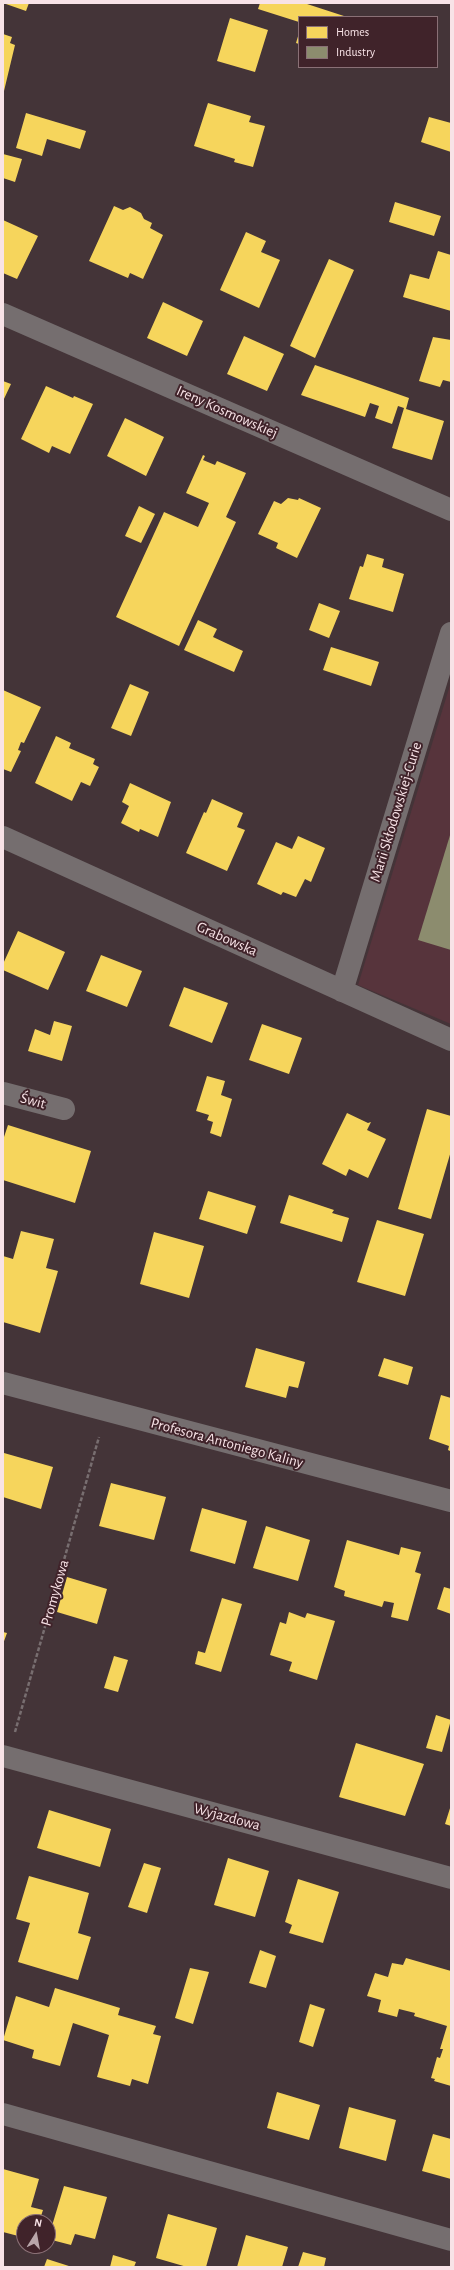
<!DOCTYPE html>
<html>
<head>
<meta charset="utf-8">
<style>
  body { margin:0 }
  #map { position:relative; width:454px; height:2270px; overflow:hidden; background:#443438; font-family:"Alegreya Sans",sans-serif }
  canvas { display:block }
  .frame { position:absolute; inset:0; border:4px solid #f8e3e7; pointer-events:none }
  .legend { position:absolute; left:298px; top:16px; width:140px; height:52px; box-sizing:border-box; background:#40232a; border:1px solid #8a7076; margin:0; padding:5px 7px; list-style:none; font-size:12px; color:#f8e3e7 }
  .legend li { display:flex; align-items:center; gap:8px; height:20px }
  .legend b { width:20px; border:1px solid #8a7076 }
  .north { position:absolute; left:16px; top:2214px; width:40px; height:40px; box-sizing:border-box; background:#40232a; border:1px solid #8a7076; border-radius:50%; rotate:11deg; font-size:11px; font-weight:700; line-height:16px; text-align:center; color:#f8e3e7 }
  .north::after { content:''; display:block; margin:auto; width:14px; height:18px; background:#b9a6aa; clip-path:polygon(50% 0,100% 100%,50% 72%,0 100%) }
</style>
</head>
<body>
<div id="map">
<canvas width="454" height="2270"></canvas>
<div class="frame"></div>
<ul class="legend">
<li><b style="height:11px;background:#f6d55c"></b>Homes</li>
<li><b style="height:11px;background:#8c8c6e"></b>Industry</li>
</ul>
<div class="north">N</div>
</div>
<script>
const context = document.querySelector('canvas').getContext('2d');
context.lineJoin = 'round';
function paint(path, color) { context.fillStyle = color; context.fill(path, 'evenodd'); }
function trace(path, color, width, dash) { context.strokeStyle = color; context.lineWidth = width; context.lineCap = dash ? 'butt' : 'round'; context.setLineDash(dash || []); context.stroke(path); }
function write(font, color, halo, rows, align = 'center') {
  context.font = font + ' "Alegreya Sans",sans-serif'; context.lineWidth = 4; context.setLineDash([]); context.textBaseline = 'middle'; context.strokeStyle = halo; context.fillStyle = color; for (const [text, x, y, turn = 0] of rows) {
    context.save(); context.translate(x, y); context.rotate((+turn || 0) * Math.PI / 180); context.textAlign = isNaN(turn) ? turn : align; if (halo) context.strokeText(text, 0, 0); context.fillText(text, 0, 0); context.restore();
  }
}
const built = new Path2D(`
  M451,682V1024L358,985Z`);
const homes = new Path2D(`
  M3,3H29L26,11Z
  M260,3H304L347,17H299V22L258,9Z
  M230,18L268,30L255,72L217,61Z
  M299,33V44L296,43Z
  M3,34L12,37L10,43L15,45L4,91Z
  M208,103L251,116L249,122L265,126L253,167L234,162L235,159L194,146Z
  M26,113L86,131L80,149L47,139L42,156L16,148Z
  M429,117L451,123V152L421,142Z
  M3,154L22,159L15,182L3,178Z
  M395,202L441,216L434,236L389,222Z
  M114,206L123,210L130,207L141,213L144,219L152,223L150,228L163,235L143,279L130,273L128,278L89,261Z
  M3,220L38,236L17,279L3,273Z
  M246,232L266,241L261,252L280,260L259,308L220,290Z
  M438,251L451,255V311L403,297L410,274L429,279Z
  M329,259L354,270L315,358L290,346Z
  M163,302L203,321L187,356L147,338Z
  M244,336L284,354L267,391L227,374Z
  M433,337L451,340V382L443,380L440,387L419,381Z
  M315,365L409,398L406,409L444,421L432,460L392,448L404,408L398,406L392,424L375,418L379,406L370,403L365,417L301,395Z
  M3,381L11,384L3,401Z
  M46,386L73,398L74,396L93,404L70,454L52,446L49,453L21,439Z
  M125,418L164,437L146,476L107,456Z
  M203,455L205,456L203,460L215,465L217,461L246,473L226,517L236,522L179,646L116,617L164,512L198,527L209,503L186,493Z
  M288,498L298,500L299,498L321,508L297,558L276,548L278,543L258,534L274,501L281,504Z
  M139,506L155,514L141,543L125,536Z
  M367,554L384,559L382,567L404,574L393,612L349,599L360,566L363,567Z
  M319,603L340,611L329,638L309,630Z
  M198,620L217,629L213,637L243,651L234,672L184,650Z
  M331,647L379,662L371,686L323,670Z
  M130,684L149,692L131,736L111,728Z
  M3,690L41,707L24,743L21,742L18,750L21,751L11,772L3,769Z
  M56,736L71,743L69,748L95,759L93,764L99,767L90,786L81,782L72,801L35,783Z
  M130,783L171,802L158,837L140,829L139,832L121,823L129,806L122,802Z
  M212,799L243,813L237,827L245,830L227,871L186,853L204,812L206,813Z
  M298,836L325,848L311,882L305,879L296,897L283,892L281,895L257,884L276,842L292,849Z
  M18,931L65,952L48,990L3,970V964Z
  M101,955L142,971L127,1007L86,991Z
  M184,987L228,1003L212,1043L169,1026Z
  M54,1021L72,1026L62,1061L28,1051L35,1029L50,1035Z
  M262,1024L302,1038L289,1074L249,1060Z
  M207,1076L225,1081L221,1095L232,1099L221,1137L210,1133L213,1122L207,1120L209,1115L196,1111Z
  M427,1109L451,1116V1151L431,1219L398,1209Z
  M347,1113L368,1123L371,1122L367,1130L386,1139L368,1178L349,1169L346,1176L322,1164Z
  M8,1125L91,1151L75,1203L3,1180V1140Z
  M208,1191L256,1206L247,1234L199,1219Z
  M289,1195L334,1210L332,1213L349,1218L342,1242L280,1223Z
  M377,1220L424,1234L405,1296L357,1282Z
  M21,1231L54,1239L46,1268L58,1271L40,1333L3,1322V1256L13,1259Z
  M154,1232L204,1246L189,1298L140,1284Z
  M256,1348L305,1362L298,1388L289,1386L286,1398L245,1387Z
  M384,1358L413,1367L408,1385L378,1376Z
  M441,1395L451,1398L450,1451L448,1450L449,1446L429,1439Z
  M4,1453L53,1467L41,1509L3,1497Z
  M111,1483L166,1497L154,1540L99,1526Z
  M202,1508L247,1521L235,1564L190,1551Z
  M266,1526L310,1540L298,1581L253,1568Z
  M347,1540L399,1555L401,1547L421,1552L415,1572L421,1574L408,1621L391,1617L394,1603L384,1601L382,1607L344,1596L345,1591L334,1587Z
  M67,1577L107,1589L97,1624L57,1612Z
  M444,1587L451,1589V1614L437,1609Z
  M222,1598L242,1604L221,1672L195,1664L198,1651L205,1653Z
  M289,1612L305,1618L307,1613L335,1621L317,1680L289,1671L292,1662L270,1655L280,1622L286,1624Z
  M3,1632L7,1633L3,1644Z
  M114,1656L128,1660L118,1692L104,1688Z
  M436,1715L451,1720L442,1752L426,1748Z
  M356,1743L424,1764L405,1816L339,1797Z
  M451,1805V1826L445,1824Z
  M49,1810L111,1829L100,1867L37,1848Z
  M228,1858L269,1871L255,1917L214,1905Z
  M144,1863L161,1868L147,1913L128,1907Z
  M29,1876L89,1893L78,1933L91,1937L78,1980L18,1962L30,1923L16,1919Z
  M298,1879L339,1892L323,1943L289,1933L292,1925L285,1922Z
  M260,1950L276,1956L266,1988L249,1983Z
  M406,1958L451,1971V2086L434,2081L435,2079L431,2078L437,2057L440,2058L443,2049H440L447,2026L414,2016L415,2013L399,2009L397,2017L378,2012L381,2000L367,1996L375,1973L388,1977L392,1963L403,1965Z
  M190,1968L209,1972L193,2024L175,2018Z
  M55,1988L120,2008L118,2015L156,2026L153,2034L161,2036L148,2084L132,2079L130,2086L97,2077L109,2035L73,2023L60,2066L32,2058L34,2050L3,2040L16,1996L49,2007Z
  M310,2004L325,2009L313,2047L299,2042Z
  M277,2092L320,2105L309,2140L267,2128Z
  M349,2107L396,2120L386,2161L339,2148Z
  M433,2134L451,2139V2179L422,2171Z
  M3,2169L39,2179L31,2207L43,2210L39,2222H24L22,2237L3,2232Z
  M64,2186L107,2197L95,2239L75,2234L71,2245L48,2239Z
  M168,2214L217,2228L206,2267H187L156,2258Z
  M246,2235L288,2247L282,2267H237Z
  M303,2252L326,2258L324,2267H298Z
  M113,2255L136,2262L134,2267H110Z
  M47,2259L72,2267H44Z`);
const industry = new Path2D(`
  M451,832V950L418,940Z`);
const path = new Path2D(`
  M15,1732L99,1437`);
const minor = new Path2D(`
  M3,314L451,510
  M3,837L451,1040
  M342,991L451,633
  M3,1093L64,1109
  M3,1383L451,1501
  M3,1756L451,1878
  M3,2114L451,2240`);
const streetNames = [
  ["Ireny Kosmowskiej",227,412,24],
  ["Marii Skłodowskiej-Curie",396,812,-73],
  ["Grabowska",227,939,24],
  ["Świt",33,1101,15],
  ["Profesora Antoniego Kaliny",227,1443,15],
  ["Promykowa",55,1593,-74],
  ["Wyjazdowa",227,1817,15]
];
paint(built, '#57343c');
paint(homes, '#f6d55c');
paint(industry, '#8c8c6e');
trace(path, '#786e70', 2.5, [4, 2]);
trace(minor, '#756e6f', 22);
write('15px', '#f8e3e7', '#40232a', streetNames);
</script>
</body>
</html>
